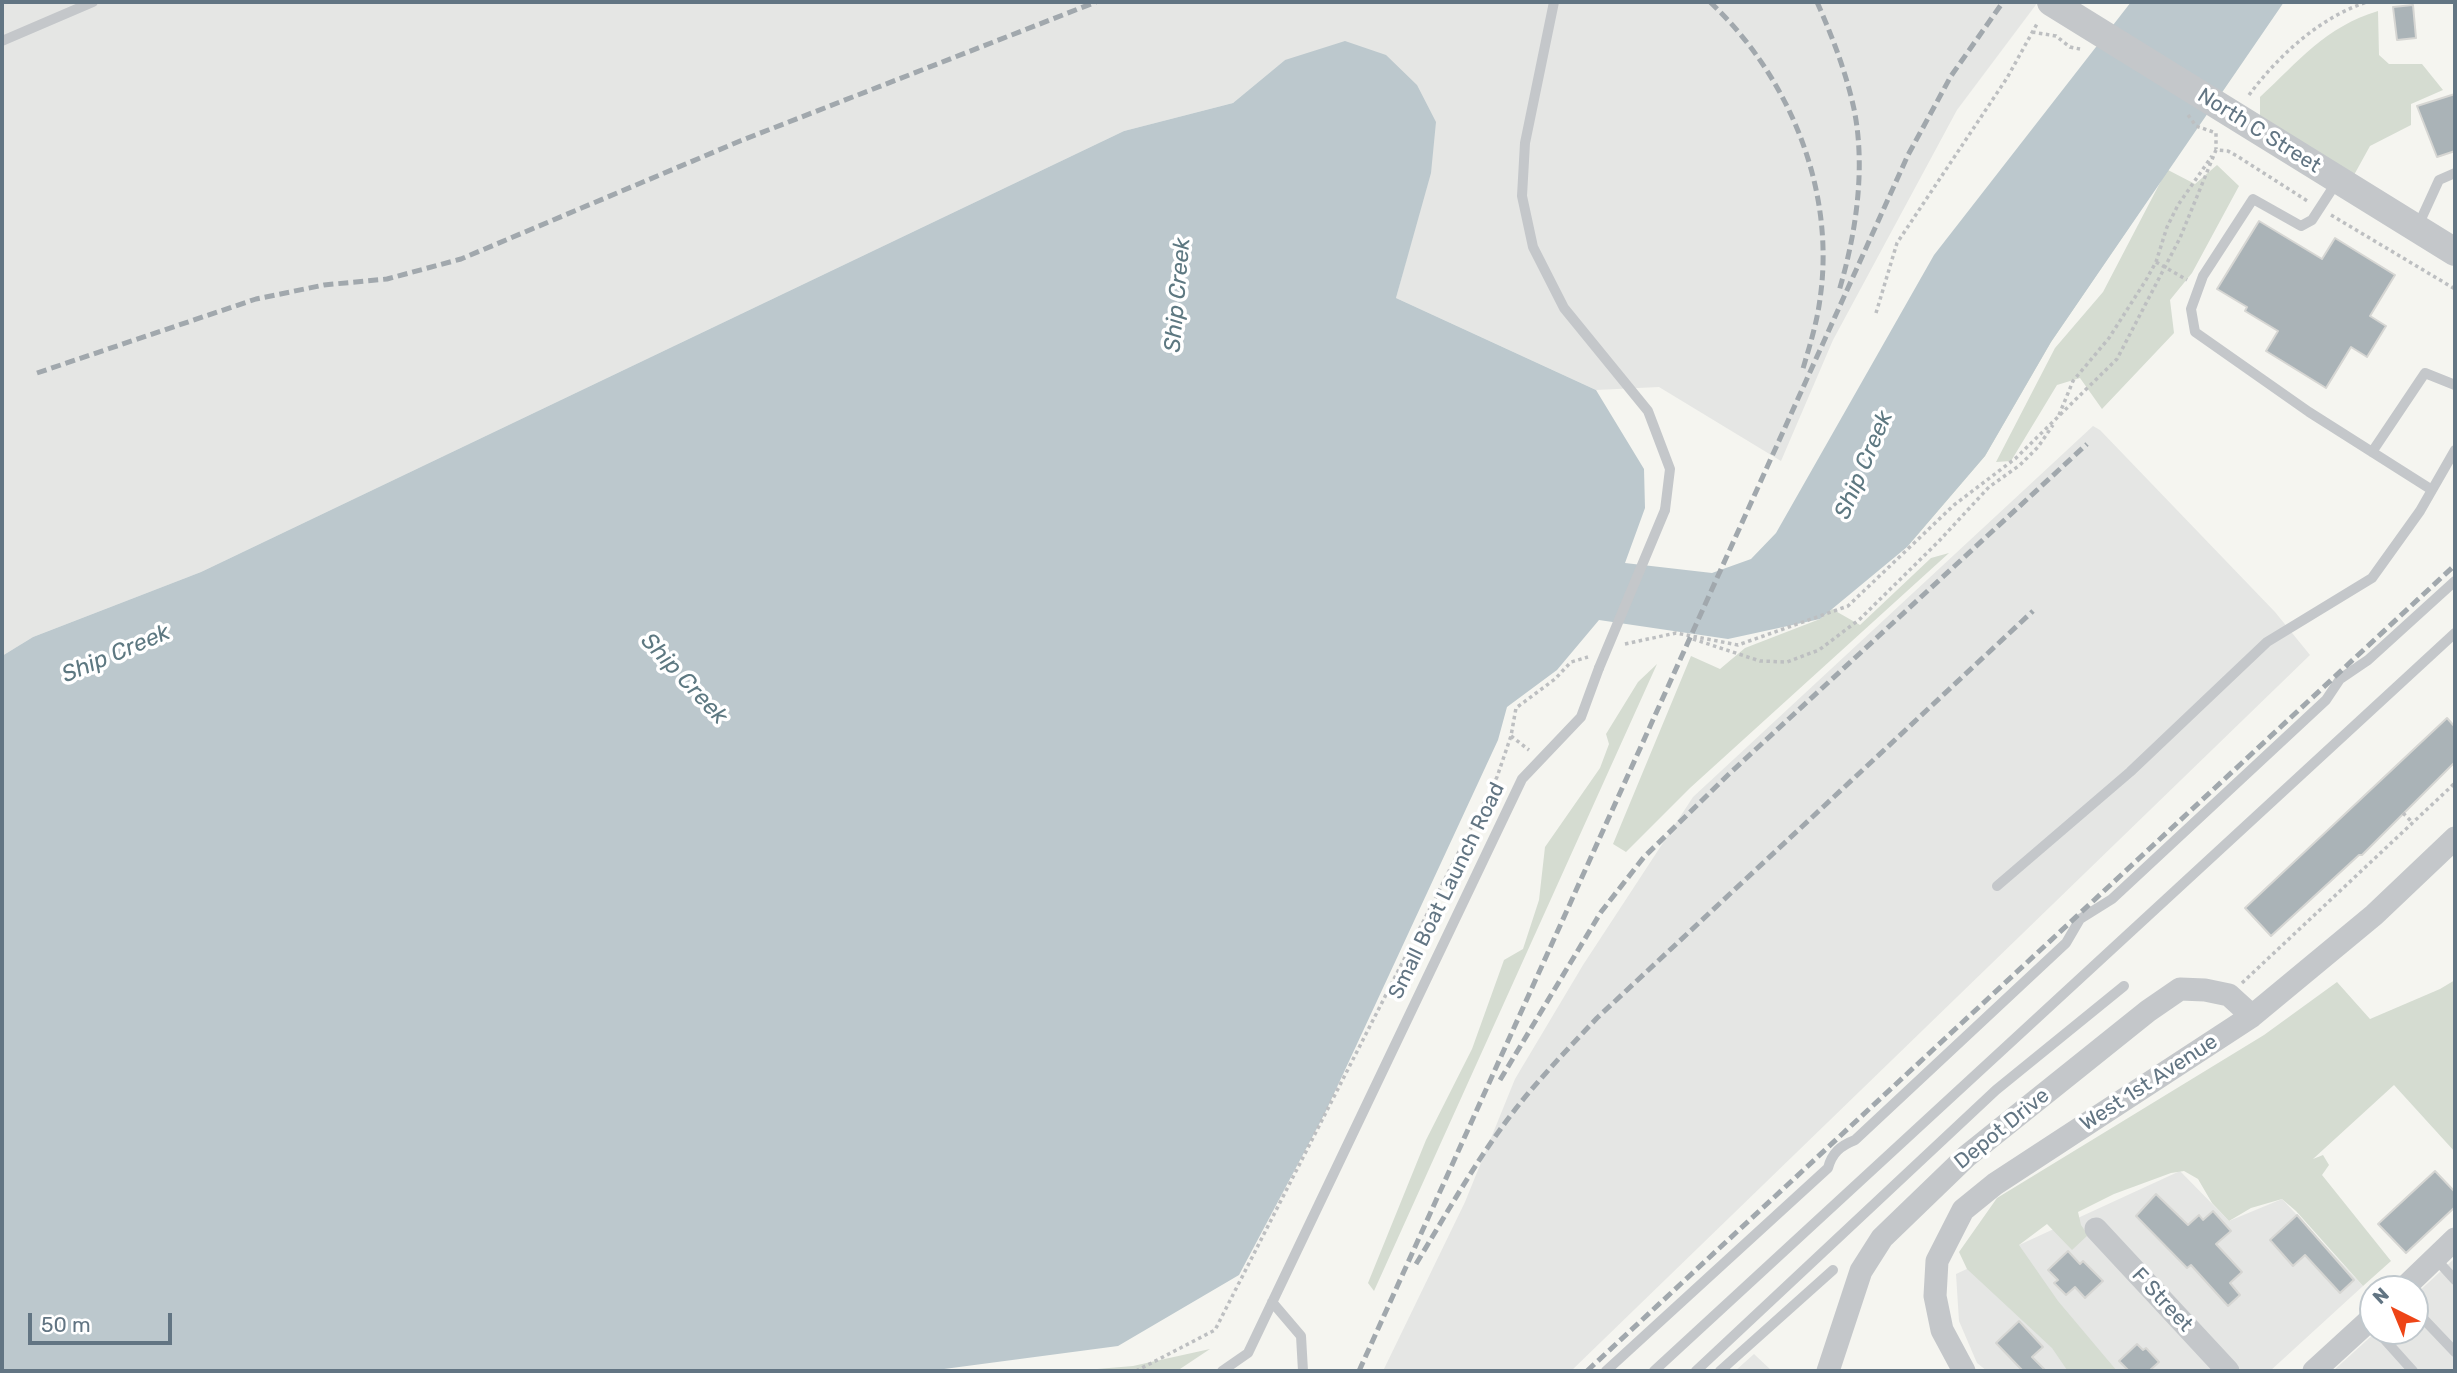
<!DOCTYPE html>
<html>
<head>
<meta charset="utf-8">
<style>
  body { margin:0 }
  #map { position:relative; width:2457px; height:1373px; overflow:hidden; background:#f5f5f0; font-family:Rubik,sans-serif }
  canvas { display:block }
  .frame { position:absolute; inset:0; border:4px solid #627583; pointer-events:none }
  .north { position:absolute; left:2359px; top:1275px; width:70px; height:70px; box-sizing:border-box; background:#fff; border:2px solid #c0c8cd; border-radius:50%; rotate:317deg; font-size:19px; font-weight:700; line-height:28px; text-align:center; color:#627583 }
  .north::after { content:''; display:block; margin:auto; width:24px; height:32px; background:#ee4517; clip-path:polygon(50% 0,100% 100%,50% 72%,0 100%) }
  .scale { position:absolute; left:28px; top:1313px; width:144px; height:32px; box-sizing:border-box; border:4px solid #627583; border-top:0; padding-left:9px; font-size:21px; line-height:24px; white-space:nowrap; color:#627583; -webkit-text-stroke:5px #fff; paint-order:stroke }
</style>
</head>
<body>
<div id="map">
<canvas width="2457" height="1373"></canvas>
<div class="frame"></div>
<div class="north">N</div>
<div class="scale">50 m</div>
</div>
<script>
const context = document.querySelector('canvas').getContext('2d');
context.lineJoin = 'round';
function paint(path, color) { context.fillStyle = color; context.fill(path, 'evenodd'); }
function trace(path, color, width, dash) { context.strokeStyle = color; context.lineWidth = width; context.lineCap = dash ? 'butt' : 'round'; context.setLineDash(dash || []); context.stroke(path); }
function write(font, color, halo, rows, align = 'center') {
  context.font = font + ' Rubik,sans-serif'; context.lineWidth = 7; context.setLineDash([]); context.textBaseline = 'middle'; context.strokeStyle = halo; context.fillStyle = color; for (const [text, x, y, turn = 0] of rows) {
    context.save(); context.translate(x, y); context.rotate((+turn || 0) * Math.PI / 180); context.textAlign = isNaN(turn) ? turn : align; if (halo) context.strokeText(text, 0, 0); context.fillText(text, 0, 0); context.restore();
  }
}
const built = new Path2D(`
  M2,2H2038L1957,110L1833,340L1781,461L1659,387L1596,390L1396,298L1412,238L1285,60L1233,103L1124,131L201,572L33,637L2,656Z
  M2093,426L2100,430L2275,612L2310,655L1571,1371H1383L1465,1202L1515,1079L1583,965L1693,797Z
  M2180,1171L2229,1221L2282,1199L2363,1286L2270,1371H1987L1977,1363L1959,1321L1956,1274Z
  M2455,1258V1371H2333L2377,1331H2415V1295Z
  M1754,1354L1772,1371H1735Z`);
const green = new Path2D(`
  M2378,11L2379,55L2389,64H2422L2443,90L2411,104V125L2370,146L2354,175L2260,119V97C2299,61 2325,27 2378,11Z
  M2192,135L2168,170L2195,184L2217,165L2239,186L2192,273L2170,300L2174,333L2102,409L2080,378L2057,385L2011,461L1996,462L2055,348L2103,292L2162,179L2051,342L1985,456L1907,547L1927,465Z
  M1949,553L1690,788L1626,852L1613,844L1691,656L1720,669L1745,648L1820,619L1832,609L1860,625L1931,558Z
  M1657,664L1374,1291L1368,1283L1426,1140L1472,1049L1504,960L1523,949L1539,900L1545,847L1600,768L1609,744L1606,734L1638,682Z
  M2455,980V1152L2394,1085L2313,1159L2323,1155L2329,1165L2322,1175L2391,1261L2363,1286L2296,1211L2282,1199L2251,1208L2229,1221L2212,1203L2198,1179L2184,1171L2171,1173L2114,1194L2078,1212L2081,1225L2088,1235L2072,1250L2047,1224L2019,1245L2058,1301L2117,1371H2066L2067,1370L2052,1348L1967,1269L1959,1252L1997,1198L2264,1035L2337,982L2370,1019L2440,989Z
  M1210,1349L1177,1371H1073L1133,1366Z`);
const water = new Path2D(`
  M2131,2H2284L2051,342L1985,456L1907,547L1820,619L1728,639L1599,620L1557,670L1507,707L1498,740L1325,1113L1239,1275L1118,1346L929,1371H2V656L33,637L201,572L1124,131L1233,103L1285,60L1345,41L1386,55L1417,85L1436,122L1431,173L1396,298L1596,390L1644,469L1645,508L1625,563L1712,573L1751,559L1776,533L1934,255Z`);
const building = new Path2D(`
  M2413,5L2416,38L2397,40L2393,7Z
  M2455,94V151L2437,157L2417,106Z
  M2259,221L2322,259L2335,238L2395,275L2370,316L2386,326L2367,357L2351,347L2326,388L2266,351L2278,331L2245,311L2247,307L2217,289Z
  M2447,718L2455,727V762L2362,855H2359L2271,936L2245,908Z
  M2435,1171L2455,1192V1207L2406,1253L2378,1224Z
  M2156,1194L2188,1225L2199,1215L2203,1220L2213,1211L2231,1231L2216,1244L2242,1272L2230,1283L2240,1295L2228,1306L2191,1265L2187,1268L2136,1216Z
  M2297,1215L2354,1280L2340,1293L2305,1255L2293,1266L2270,1240Z
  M2068,1251L2080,1264L2083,1261L2103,1281L2085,1298L2075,1287L2066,1295L2054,1283L2058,1280L2048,1270Z
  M2019,1321L2043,1347L2032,1357L2046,1371H2023L1996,1343Z
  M2137,1344L2143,1350L2146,1348L2159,1362L2149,1371H2129L2119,1361Z`);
const path = new Path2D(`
  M2032,32L2056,36L2070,47L2080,49
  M2249,95C2278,56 2320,17 2367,2
  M2188,115L2196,126L2216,133V149
  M2331,215L2455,289
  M2156,262L2187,280
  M1876,313L1897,243L2007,78L2038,22
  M2059,415L2073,381L2109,338L2146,280L2156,262L2167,227L2178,205L2212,156
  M1693,639L1760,661L1787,662L1819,650L1860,619L1939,541L1989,487L2020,465L2038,447L2053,425
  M1625,644L1676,633L1738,645L1848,606L1954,505L2016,458L2117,359L2180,238L2216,150L2228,151L2237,156L2309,202
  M1511,736L1529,750
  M2403,813L2413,823
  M2242,983L2455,783
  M1136,1371L1215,1330L1497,777L1511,736L1516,708L1555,679L1571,662L1588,657`);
const service = new Path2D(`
  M1554,2L1525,143L1522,196L1533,247L1564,308L1648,411L1670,469L1665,510
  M2,41L93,2
  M2338,180L2312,220L2301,226L2253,199L2203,276L2191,309L2195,332L2309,412L2432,490
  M2417,228L2439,180L2455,173
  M2372,452L2425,373L2455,385
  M1997,886L2130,772L2267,642L2372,578L2420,511L2455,450
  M2435,1258L2455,1280
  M1272,1302L1301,1336L1303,1371
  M2415,1310L2455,1352
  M2377,1331L2413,1371
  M1222,1371L1248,1353L1522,779L1581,717L1599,668
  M1606,1371L1828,1168C1832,1153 1840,1146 1855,1140L2066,943L2080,919L2112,899L2326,700L2340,679L2368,660L2455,581
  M1654,1371L2455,633
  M1696,1371L1996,1090L2124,986
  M1720,1371L1833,1270`);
const minor = new Path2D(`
  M2096,1229L2228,1371
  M2403,1289L2455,1239
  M1828,1371L1861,1271L1882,1238L1967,1156L2148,1011L2180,989L2205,990L2229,995L2252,1016
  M1964,1371L1942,1330L1935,1296L1937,1261L1963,1210L1995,1184L2252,1016L2374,915L2455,838
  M2314,1371L2373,1317`);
const tertiary = new Path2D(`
  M2051,2L2455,252`);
const rail = new Path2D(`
  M1710,2C1789,76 1836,190 1820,299C1817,323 1809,348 1802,372
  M1817,2C1832,36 1846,72 1854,109C1866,168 1856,234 1839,291
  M37,373L256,299L324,285L387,279L461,259L740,141L1096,2
  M1500,1080L1601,912L1644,857L1729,774L2087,444
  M1416,1264C1444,1218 1470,1171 1502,1127C1530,1088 1564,1053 1597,1018L2033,611
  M1359,1371L1908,155L1951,76L2003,2
  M1587,1371L2455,565`);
const serviceBridge = new Path2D(`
  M1599,668L1665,510`);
const streetNames = [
  ["North C Street",2259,131,32],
  ["Small Boat Launch Road",1447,891,-64],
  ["West 1st Avenue",2149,1083,-33],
  ["Depot Drive",2002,1129,-39],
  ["F Street",2162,1300,47]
];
const waterNames = [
  ["Ship Creek",1178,295,-85],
  ["Ship Creek",1864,465,-67],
  ["Ship Creek",116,654,-23],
  ["Ship Creek",684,679,47]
];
paint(built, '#e5e6e4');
paint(green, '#d5dcd1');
paint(water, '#bcc8cd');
paint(building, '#aab3b7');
trace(building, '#d6d6d3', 2);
trace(path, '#bdbfc1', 3.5, [3.5, 3.5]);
trace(service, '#c4c7ca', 10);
trace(minor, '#c4c7ca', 23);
trace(tertiary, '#c4c7ca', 28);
trace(rail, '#a1a8ad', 5, [10, 5]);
trace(serviceBridge, '#c4c7ca', 10);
write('21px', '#627583', '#fff', streetNames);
write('italic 23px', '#5d7881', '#fff', waterNames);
</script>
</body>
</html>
